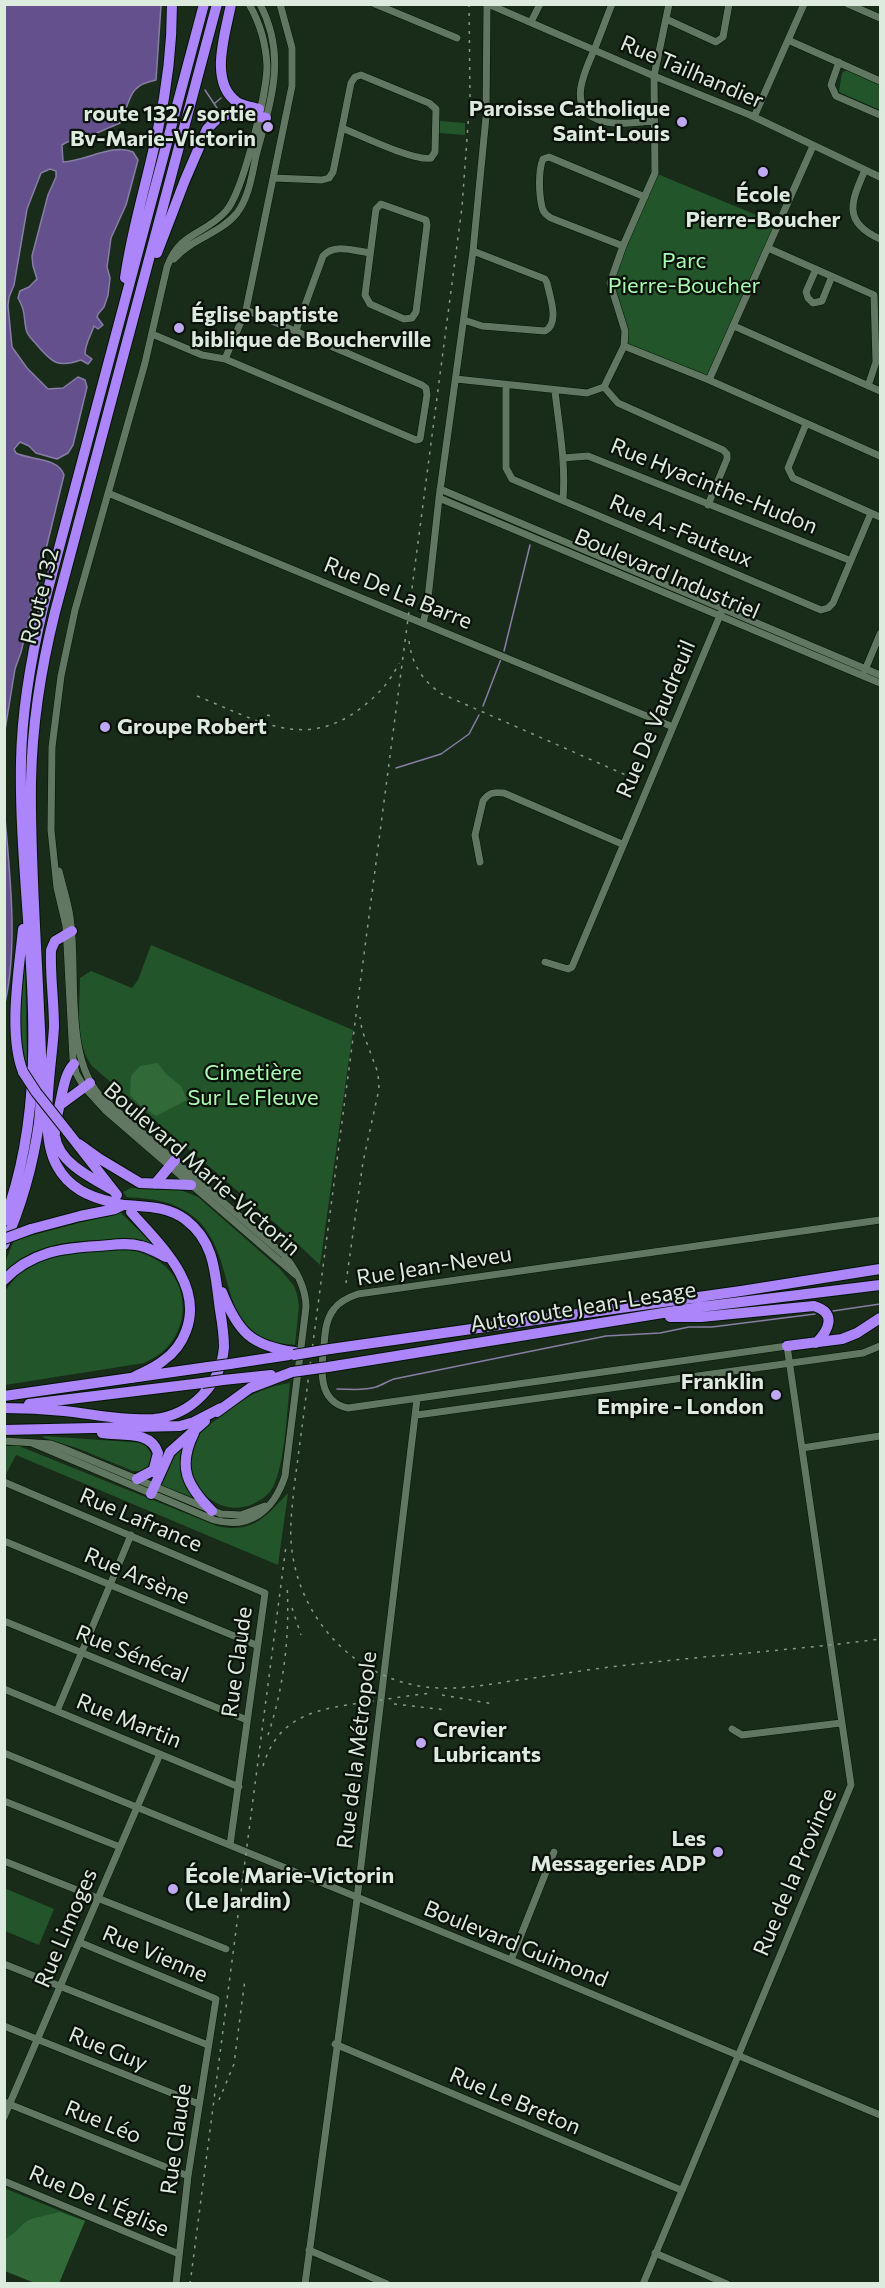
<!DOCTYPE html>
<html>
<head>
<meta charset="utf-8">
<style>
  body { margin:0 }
  #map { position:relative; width:885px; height:2288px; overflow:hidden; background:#192c1a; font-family:Commissioner,sans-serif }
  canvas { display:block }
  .frame { position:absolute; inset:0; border:6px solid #ddeade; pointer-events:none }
</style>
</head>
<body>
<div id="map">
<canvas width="885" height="2288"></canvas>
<div class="frame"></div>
</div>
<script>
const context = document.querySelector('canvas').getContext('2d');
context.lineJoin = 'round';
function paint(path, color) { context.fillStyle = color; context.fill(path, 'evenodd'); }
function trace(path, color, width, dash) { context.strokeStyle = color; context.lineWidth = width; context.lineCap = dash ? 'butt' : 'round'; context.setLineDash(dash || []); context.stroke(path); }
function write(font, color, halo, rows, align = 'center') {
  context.font = font + ' Commissioner,sans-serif'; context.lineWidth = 4.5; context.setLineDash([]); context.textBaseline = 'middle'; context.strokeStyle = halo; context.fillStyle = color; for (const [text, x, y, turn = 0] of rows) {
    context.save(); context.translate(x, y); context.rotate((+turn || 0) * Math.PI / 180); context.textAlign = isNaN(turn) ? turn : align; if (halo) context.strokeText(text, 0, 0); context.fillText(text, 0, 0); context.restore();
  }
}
const green = new Path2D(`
  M846,70L880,85V110L841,93L839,91L842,73Z
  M440,121L465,123V135L439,133Z
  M655,173L778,224L709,380L624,346L625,331L610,283Z
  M151,945L353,1030L320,1265L283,1230L92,1066C74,1042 80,1006 80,978L91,971L132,988L138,980Z
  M25,960L27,1069C13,1036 22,995 25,960Z
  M131,1188L178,1189L198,1197L280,1269L294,1286L297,1294L299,1306L295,1345C285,1344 273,1343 264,1339C211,1316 243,1228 168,1203C154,1199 141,1198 127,1197L123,1192Z
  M120,1212L154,1245L153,1246C114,1239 68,1236 31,1253C21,1258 13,1266 5,1273V1263L14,1240Z
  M128,1249C143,1253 155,1257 166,1267C187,1287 188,1322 170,1344C163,1353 154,1358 144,1363L5,1385V1291C11,1283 19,1273 27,1267C55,1247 97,1252 128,1249Z
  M290,1383C287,1410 285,1464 273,1487C269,1495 261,1500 253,1504C209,1523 170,1465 203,1430C208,1425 215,1421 221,1416C243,1398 262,1387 290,1383Z
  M43,1436L144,1443L152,1455L148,1467L141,1471H133L77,1448L44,1438Z
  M183,1443L194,1498L160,1485L170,1458Z
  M4,1446H19L217,1526C253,1534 265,1517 288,1493L278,1565L16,1455L5,1476Z
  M4,1888L54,1909L39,1945L5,1931Z
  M4,2188L85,2221L59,2283H35L5,2271Z`);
const forest = new Path2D(`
  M158,1063L166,1074L181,1086L187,1100L156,1116L142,1107L130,1095L131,1076L140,1066Z
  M60,2212L85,2221L59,2283H35L5,2271V2239C14,2235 19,2227 27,2221C31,2218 53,2214 60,2212Z`);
const water = new Path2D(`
  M5,4L161,5L156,80C126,86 132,100 120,123L90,136L67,142L62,145L63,162C86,161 113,143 133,152L138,160L126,205L111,238L107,267L110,278L108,295L104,307L98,314L97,317L103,325L98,329L94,326C91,335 85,344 85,354L92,359L88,364L81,360C58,368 52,363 37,345C33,340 27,336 26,329C23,313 26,313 18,298L20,291L29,287L37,279L33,266L32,256L48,195L56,177V171L50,169L41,173L27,209L14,285L9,297L8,306L12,347L27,368L48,389L63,388L78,377L85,380L87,387L73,445L68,453L57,459L36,453L29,446L20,442L14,449L16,453C29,460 58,457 64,475L21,652L15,669L5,730Z
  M5,818C10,876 18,946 5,1003Z`);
const stream = new Path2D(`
  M205,90L217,108
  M215,103L221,98
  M504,651L530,545
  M483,706L501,659
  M396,768L441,754L469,734L479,715
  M833,1311L880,1304
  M337,1389C350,1389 363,1391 376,1387C382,1385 388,1381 394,1379L606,1336L660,1333L689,1327H712L815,1314`);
const minor = new Path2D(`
  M249,4C260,23 266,44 267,66C267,93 243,192 226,211C205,235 180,231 167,267L145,363L75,610L61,676L52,747L51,830L57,888L66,926L73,1059L76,1073L84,1087L105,1110L296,1275
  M375,4L457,38
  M488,4L654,76L750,115L880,177
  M612,4C606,19 601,33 595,48C586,69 565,108 599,120C615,126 637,122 654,121
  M848,4L880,18
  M666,19L716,42L723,37L729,4
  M531,22L540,4
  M788,40L880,81
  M839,62L831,85L836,96L880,115
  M754,117L804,4
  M865,170C851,202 842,222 880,239
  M274,178L322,180L329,178L333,172L342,128C360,135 415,162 431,158L435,152L436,109L429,103L361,75L355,77L351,83L342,128
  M381,204L426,220L427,225L416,312L412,318L404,319L370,304L365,295L376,209Z
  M623,246L551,218C547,215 543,213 542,207C539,194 538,171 543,159L549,157L645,197
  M768,248L874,295L876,362L868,386
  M174,259C191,239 220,234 237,213C249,197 252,175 256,156C270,102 288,58 260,4
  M816,269L806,292L808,298L813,303L822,301L832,276
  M464,320L482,326L545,331C560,323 550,297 547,283L545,279L473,251
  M734,326L880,391
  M296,330L323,256C334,243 355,251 370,253
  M152,334L202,355L225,359L416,440L420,439L427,395L426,388L422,385L246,310
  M624,346L709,380L880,456
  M225,359L246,310L292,86V48L280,4
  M456,379L587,393L604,387L624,346L625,331L610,283L623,246L655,173L654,76L669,4
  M709,380L813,146
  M506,385V468L512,479L821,610L828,608L833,603L871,513
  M604,387L618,403L723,450L727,454V459L708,505
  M555,391C559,427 566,463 563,499
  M806,424L788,468L793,478L880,517
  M563,458L588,456L849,560
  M440,489L880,675
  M108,493L673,727
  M439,498L880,683
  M423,623L427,607L439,498L473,251L486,117L487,4
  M865,670L880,634
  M480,862L475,835L483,801C489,792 494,792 504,793L622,844
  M545,962L568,969L572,967L721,613
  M417,1415L863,1353L880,1346
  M4,1441L51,1444L62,1448L221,1514L241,1515L265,1506
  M32,1443L214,1520C250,1530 274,1510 285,1476L306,1307C306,1288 295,1267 283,1254L104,1100C64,1063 77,977 71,926C70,907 63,889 59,871
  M802,1448L880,1436
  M4,1482L265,1593L230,1845
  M4,1541L256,1645
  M4,1621L247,1720
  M4,1689L239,1787
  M57,1711L131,1535
  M732,1729L742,1735L841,1723
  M4,1753L511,1960L880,2115
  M4,1801L120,1847
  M4,1861L226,1949
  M79,1942L216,1999L188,2176L176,2284
  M511,1960L554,1852
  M4,1964L208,2045
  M4,2026L199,2104
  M335,2044L681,2190
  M4,2102L188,2176
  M4,2117L160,1754
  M4,2181L179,2254
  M309,2250L387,2284
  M655,2253L727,2284
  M305,2284L356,1907L417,1399
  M643,2284L851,1785L787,1346L348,1408C317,1402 321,1368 324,1345C325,1332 326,1319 334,1309C340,1301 349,1297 358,1294L880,1220`);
const highway = new Path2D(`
  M231,4C226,32 208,82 237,102C244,106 252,107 259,109
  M157,253L185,180L207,129L217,119L231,113H243L266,118
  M125,278C132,227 148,179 158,129C167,88 172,47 172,4
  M23,929C19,970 8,1034 23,1072
  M74,1064C65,1073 63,1090 60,1103C58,1114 54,1125 55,1136C58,1162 91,1178 111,1189
  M60,1105L90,1083
  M67,1131L117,1195
  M79,1144L100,1159L140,1183L191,1185
  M155,1184L175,1160
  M131,1212C159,1244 204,1284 186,1331C182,1342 174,1353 164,1360C155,1368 143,1372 132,1378
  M4,1221C60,1074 18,913 21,761C22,709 31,658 43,608L204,4
  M31,1229L80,1216L115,1209L123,1205
  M4,1245C22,1205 33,1165 39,1123C43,1085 41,1047 39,1009C36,934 30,858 31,782C32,724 41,668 55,612L217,4
  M4,1280C31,1252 62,1248 98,1246C112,1245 127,1242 141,1246C150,1248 158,1253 166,1257
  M222,1292C238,1332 251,1346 295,1352
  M670,1317H701L814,1306C837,1313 829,1330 816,1343
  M787,1346L842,1339L857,1333L880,1318
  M330,1349L741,1291L880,1269
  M230,1364L289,1355
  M328,1367L700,1307L880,1285
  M223,1380L271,1375
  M4,1396L208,1367
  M29,1404L202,1383
  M4,1408C24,1408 44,1409 64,1411C93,1414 125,1421 154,1419C192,1415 221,1384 224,1347C224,1335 222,1322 220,1310C215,1276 216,1243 186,1220C167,1206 147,1207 125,1205C121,1205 117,1203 112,1202C89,1197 69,1188 57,1166C38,1133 52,1066 54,1027C54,1001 50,976 51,950L55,941L72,931
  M217,1412L250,1388L292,1372
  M4,1430L180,1426L194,1422L221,1408
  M102,1433C121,1436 151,1430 158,1453L153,1472
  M194,1433C177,1467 187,1486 212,1511
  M137,1479L154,1470
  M151,1494L170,1452L205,1421`);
const rail = new Path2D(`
  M469,4L470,97L462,207L294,1488C292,1509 289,1530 292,1551C302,1626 363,1685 438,1688C463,1689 487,1685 511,1681C550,1676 589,1669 628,1665C712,1655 797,1650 880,1639
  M409,641C412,664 422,681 442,694L628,776
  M197,696C255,719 304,752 361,708C378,695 390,682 399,663
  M267,715L275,717
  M346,1283L363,1162L379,1089L378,1073L362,1030L360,1017
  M292,1608L301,1635
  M442,1695L494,1704
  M394,1704L447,1710
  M268,1735C284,1687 290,1635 287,1584
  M263,1766C279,1713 320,1709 367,1702C389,1699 411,1695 433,1693
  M219,2100L234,2064L245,1979
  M190,2284L286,1546`);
const highwayBridge = new Path2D(`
  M23,1072L36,1092L67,1131
  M4,1239L31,1229
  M294,1355L330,1349
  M208,1367L230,1364
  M292,1372L328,1367
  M202,1383L223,1380`);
const markers = [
  [682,122,6,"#bfa9f4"],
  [268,127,6,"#bfa9f4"],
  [763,172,6,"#bfa9f4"],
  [179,328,6,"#bfa9f4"],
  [105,727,6,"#bfa9f4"],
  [776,1395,6,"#bfa9f4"],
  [421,1743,6,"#bfa9f4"],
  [718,1852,6,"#bfa9f4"],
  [173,1889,6,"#bfa9f4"]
];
const streetNames = [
  ["Rue Tailhandier",692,72,23],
  ["Rue Hyacinthe-Hudon",714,486,22],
  ["Rue A.-Fauteux",681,531,23],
  ["Boulevard Industriel",667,574,23],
  ["Rue De La Barre",398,593,22],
  ["Route 132",40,596,-76],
  ["Rue De Vaudreuil",656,719,-67],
  ["Boulevard Marie-Victorin",202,1169,41],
  ["Rue Jean-Neveu",434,1266,-9],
  ["Autoroute Jean-Lesage",583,1307,-9],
  ["Rue Lafrance",141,1520,23],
  ["Rue Arsène",137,1576,23],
  ["Rue Sénécal",132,1654,22],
  ["Rue Claude",237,1662,-82],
  ["Rue Martin",129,1721,22],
  ["Rue de la Métropole",357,1750,-83],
  ["Rue de la Province",795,1872,-67],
  ["Rue Limoges",66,1928,-67],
  ["Boulevard Guimond",516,1944,22],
  ["Rue Vienne",155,1954,23],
  ["Rue Guy",108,2049,22],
  ["Rue Le Breton",515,2101,23],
  ["Rue Léo",103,2122,22],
  ["Rue Claude",176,2139,-82],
  ["Rue De L'Église",99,2201,23]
];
const poiNames = [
  ["Paroisse Catholique",670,109],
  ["Saint-Louis",670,134],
  ["route 132 / sortie",256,114],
  ["Bv-Marie-Victorin",256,139],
  ["École",763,195,"center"],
  ["Pierre-Boucher",763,220,"center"],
  ["Église baptiste",191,315,"left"],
  ["biblique de Boucherville",191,340,"left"],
  ["Groupe Robert",117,727,"left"],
  ["Franklin",764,1382],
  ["Empire - London",764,1407],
  ["Crevier",433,1730,"left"],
  ["Lubricants",433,1755,"left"],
  ["Les",706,1839],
  ["Messageries ADP",706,1864],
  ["École Marie-Victorin",185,1876,"left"],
  ["(Le Jardin)",185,1901,"left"]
];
const parkNames = [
  ["Parc",684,261],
  ["Pierre-Boucher",684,286],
  ["Cimetière",253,1073],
  ["Sur Le Fleuve",253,1098]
];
paint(green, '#225529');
paint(forest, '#316a38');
paint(water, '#63508d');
trace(water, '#887ea5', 1.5);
trace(stream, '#887ea5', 1.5);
trace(minor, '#031405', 8);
trace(highway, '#031405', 12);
trace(minor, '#617762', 7);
trace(highway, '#ac85fb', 10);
trace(rail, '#89998a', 1.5, [3, 6]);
trace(highwayBridge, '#031405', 12, []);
trace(highwayBridge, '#ac85fb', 10);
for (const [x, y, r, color] of markers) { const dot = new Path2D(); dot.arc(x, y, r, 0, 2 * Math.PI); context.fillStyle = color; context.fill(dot); trace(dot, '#0a120a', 2); }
write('22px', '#ddeade', '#0a120a', streetNames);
write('bold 22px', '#ddeade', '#0a120a', poiNames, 'right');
write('22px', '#a9fab0', '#0a120a', parkNames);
</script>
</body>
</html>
